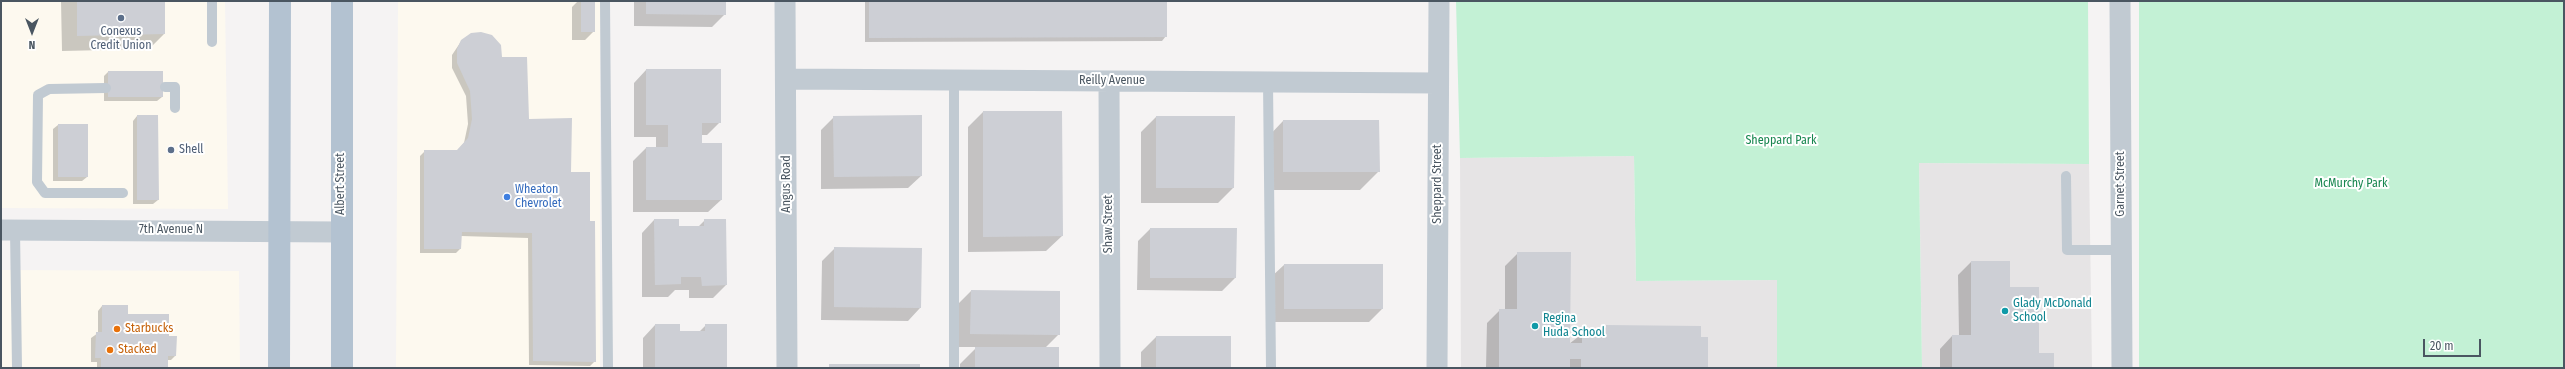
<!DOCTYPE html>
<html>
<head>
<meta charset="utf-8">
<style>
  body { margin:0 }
  #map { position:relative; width:2565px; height:369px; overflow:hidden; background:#f5f3f3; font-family:"Fira Sans Condensed",sans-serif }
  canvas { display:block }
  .frame { position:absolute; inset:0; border:2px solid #4a5661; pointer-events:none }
  .north { position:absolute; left:12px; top:12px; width:40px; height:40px; -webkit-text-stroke:3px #fff; paint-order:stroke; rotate:180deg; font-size:11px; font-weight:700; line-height:16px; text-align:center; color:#4a5661 }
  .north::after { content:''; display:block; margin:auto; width:14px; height:18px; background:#4a5661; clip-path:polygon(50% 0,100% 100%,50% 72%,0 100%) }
  .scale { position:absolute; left:2423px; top:339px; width:58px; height:18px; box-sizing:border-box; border:2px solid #4a5661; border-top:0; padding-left:5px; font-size:12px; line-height:14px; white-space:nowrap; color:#4a5661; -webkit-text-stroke:3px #fff; paint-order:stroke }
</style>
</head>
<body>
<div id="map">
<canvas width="2565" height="369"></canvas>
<div class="frame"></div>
<div class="north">N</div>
<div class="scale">20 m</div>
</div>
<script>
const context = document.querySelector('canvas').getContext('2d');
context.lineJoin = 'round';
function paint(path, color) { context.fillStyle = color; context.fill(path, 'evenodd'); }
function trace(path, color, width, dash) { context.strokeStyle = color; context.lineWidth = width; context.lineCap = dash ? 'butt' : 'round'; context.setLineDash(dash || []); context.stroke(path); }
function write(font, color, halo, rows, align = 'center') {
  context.font = font + ' "Fira Sans Condensed",sans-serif'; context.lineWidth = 4; context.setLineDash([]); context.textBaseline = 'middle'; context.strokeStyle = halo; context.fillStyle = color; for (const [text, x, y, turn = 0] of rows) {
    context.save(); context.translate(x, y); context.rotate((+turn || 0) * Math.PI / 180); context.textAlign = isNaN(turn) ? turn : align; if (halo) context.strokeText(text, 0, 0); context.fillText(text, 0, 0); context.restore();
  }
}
const commercial = new Path2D(`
  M1,1H225L228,209L1,208Z
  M398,1H600V368H396Z
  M1,270L239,271L240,368H1Z`);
const education = new Path2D(`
  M1634,156L1636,281L1777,280V368H1461L1460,158Z
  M1919,163L2089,164L2092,368H1922Z`);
const green = new Path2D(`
  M1456,1H2088L2089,164L1919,163L1922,368H1777V280L1636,281L1634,156L1460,158Z
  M2139,1H2564V368H2139Z`);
const shadow = new Path2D(`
  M61,1H164V34L149,49L62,51Z
  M578,1H594V31L585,40H572V7Z
  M634,1H725V14L712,27L634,26Z
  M865,1H1166V36L1162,41L865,42Z
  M462,40L502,58L528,120L570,173L589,222L595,361L590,366L529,365L528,238L461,236L460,249L456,253H420V156L425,151H457L464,143L468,124L466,96L452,68V55Z
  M646,70L720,122L707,135H701V144L721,200L708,212H633V161L646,148H656V137H634V83Z
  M108,72L162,97L157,101H104V76Z
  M983,112L1062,236L1046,251L968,252V127Z
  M137,116L158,200L153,204H133V121Z
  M834,117L921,176L908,188L821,189V130Z
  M1156,117L1233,188L1218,203H1141V132Z
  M1283,121L1379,171L1360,190H1265V140Z
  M58,125H87V177L82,181H53V129Z
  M654,220L678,227H698L705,220L726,285L713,298H689V290H675L668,297H642V233Z
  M1150,229H1236L1235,278L1222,291L1137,290L1138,241Z
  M835,248L920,308L908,321L821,320L822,261Z
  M1518,253L1569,344L1582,334L1598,335L1607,326L1707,368H1486L1487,323L1500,310H1505V266Z
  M1971,262H2009V288L2038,354L2053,368H1940V349L1952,336H1959L1958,275Z
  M1284,265L1382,309L1369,322H1271V277Z
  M971,291L1059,292V334L1045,348L1058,368H960V364L977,347H958V304Z
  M102,306L127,315L168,337L175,356L171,360H167V368H97V362H91V338L98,333V311Z
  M655,325L679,332H699L706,325L726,368H643V338Z
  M1156,337L1230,368H1141V352Z`);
const building = new Path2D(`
  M77,1H165V34L77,36Z
  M581,1H595V32H581Z
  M646,1H726V15L646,14Z
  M869,1H1167V37L869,38Z
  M481,32L492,35L501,45L502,57H527L529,119L572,118L571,172H590V221H595L596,362L533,361L532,233L462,232L461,249H424V150H457L468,138L472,119L470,91L457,63V49L461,40L471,33Z
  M646,69H721V123H702V143H722V200H646V147H668V125H646Z
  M108,71H163V97H108Z
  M983,111H1062L1063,236L983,237Z
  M137,115H158L159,200H137Z
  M922,115V176L834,177L833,116Z
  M1156,116H1235L1234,188H1156Z
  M1283,120H1379L1380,172H1283Z
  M58,124H88V177H58Z
  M654,219H679V226H704V219H726L727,285L702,286L701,277H681V284L655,285Z
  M1150,228H1237L1236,278H1150Z
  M834,247L922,248L921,308L834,307Z
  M1517,252H1571L1570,343H1582V333L1606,334V325L1701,326V337H1708V368H1581V359H1570V368H1499V309H1517Z
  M1971,261H2010V287H2039V353H2054V368H1952V335H1971Z
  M1284,264H1383V309H1284Z
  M971,290L1060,291V335L970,334Z
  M102,305H128V314H169V336H177L176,356H168V368H101V358H95L96,332H102Z
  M655,324H680V331H705V324H727V368H655Z
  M1156,336H1231V368H1156Z
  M975,347H1059V368H975Z
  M829,364H920V368H829Z`);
const lane = new Path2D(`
  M605,1L608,368
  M212,42V1
  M954,80V368
  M1268,82L1271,368
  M165,87H175V108
  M106,88L49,89L38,95L37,182L45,193H123
  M2066,176L2067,250H2121
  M15,230L17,368`);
const street = new Path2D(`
  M785,1L787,368
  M2120,1L2122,368
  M786,79L1438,83
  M1109,81L1110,368
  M1,230L341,232
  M1437,368L1439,1`);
const primary = new Path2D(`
  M279,368L280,1
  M342,368V1`);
const markers = [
  [121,18,4,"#5c6f8a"],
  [171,150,4,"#5c6f8a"],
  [507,197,4,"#3f7fe0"],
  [2005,311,4,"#0f9aa8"],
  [1535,326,4,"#0f9aa8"],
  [117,329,4,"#e8710a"],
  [110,350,4,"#e8710a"]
];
const serviceNames = [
  ["Conexus",121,32],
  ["Credit Union",121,46],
  ["Shell",179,150,"left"]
];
const streetNames = [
  ["Reilly Avenue",1112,81],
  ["Albert Street",341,184,-90],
  ["Angus Road",787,184,-90],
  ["Sheppard Street",1438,184,-90],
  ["Garnet Street",2121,184,-90],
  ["Shaw Street",1109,224,-90],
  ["7th Avenue N",171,230]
];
const parkNames = [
  ["Sheppard Park",1781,141],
  ["McMurchy Park",2351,184]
];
const shopNames = [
  ["Wheaton",515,190],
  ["Chevrolet",515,204]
];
const cultureNames = [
  ["Glady McDonald",2013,304],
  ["School",2013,318],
  ["Regina",1543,319],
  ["Huda School",1543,333]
];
const foodNames = [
  ["Starbucks",125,329],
  ["Stacked",118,350]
];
paint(commercial, '#fdf9ef');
paint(education, '#e6e4e5');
paint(green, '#c3f1d5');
paint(shadow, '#0003');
paint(building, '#cdcfd5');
trace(lane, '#c1cad2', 10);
trace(street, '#c1cad2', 21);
trace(primary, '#b3c2d1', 22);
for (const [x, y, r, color] of markers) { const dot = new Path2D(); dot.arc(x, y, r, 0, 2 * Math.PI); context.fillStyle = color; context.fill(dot); trace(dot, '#fff', 1.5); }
write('12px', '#4e5e75', '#fff', serviceNames);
write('12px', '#4a5661', '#fff', streetNames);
write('12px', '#17864f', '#fff', parkNames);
write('12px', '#366cbe', '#fff', shopNames, 'left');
write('12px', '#0d838f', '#fff', cultureNames, 'left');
write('12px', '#c56008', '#fff', foodNames, 'left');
</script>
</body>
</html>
